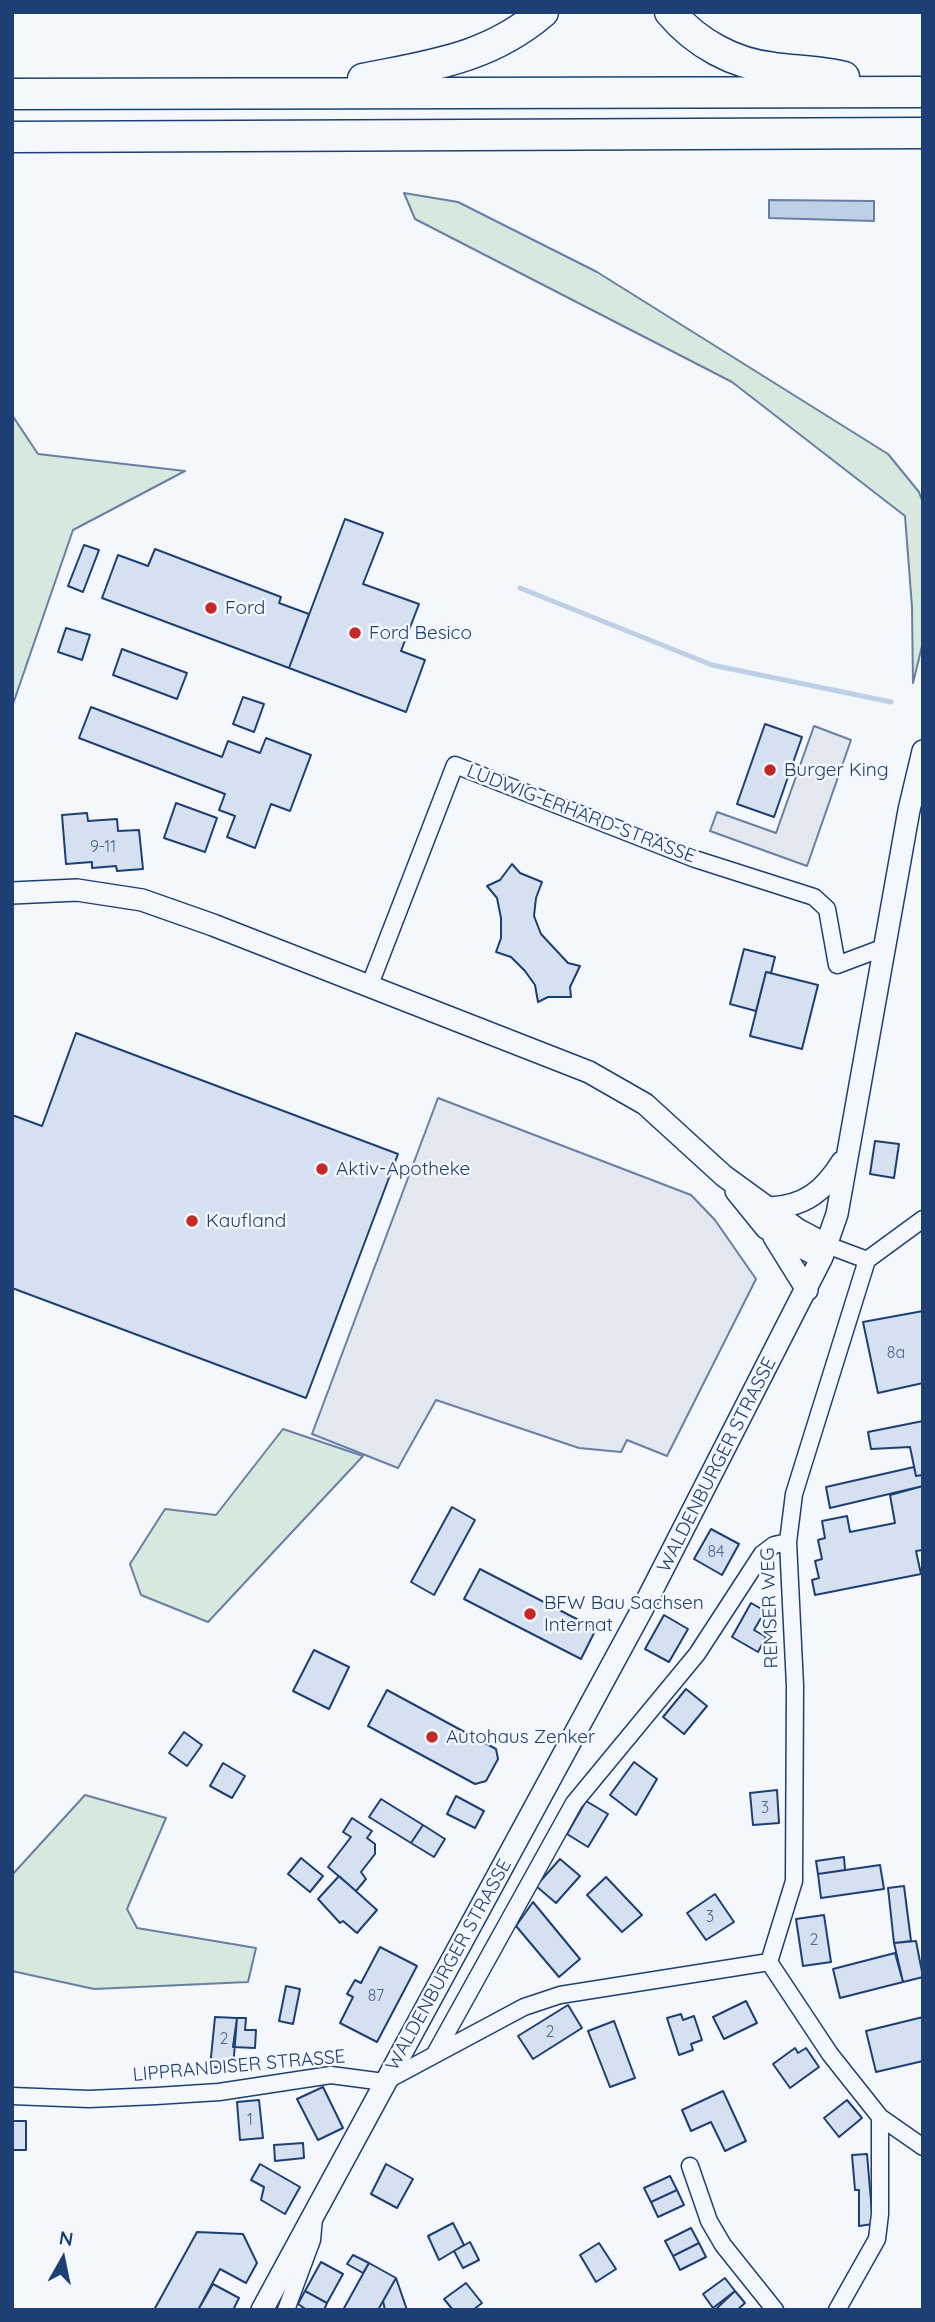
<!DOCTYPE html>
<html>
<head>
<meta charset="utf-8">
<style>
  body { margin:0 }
  #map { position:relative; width:935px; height:2322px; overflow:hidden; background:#f4f7fb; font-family:Quicksand,sans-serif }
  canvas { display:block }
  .frame { position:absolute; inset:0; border:14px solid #1d3f73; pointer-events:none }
  .north { position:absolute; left:28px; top:2224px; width:70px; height:70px; -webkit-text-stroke:5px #f4f7fb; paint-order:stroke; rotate:9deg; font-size:19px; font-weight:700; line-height:28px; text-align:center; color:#1d3f73 }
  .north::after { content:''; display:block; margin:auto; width:24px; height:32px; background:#1d3f73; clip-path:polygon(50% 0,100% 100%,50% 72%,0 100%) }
</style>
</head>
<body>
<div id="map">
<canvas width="935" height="2322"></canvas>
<div class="frame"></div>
<div class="north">N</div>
</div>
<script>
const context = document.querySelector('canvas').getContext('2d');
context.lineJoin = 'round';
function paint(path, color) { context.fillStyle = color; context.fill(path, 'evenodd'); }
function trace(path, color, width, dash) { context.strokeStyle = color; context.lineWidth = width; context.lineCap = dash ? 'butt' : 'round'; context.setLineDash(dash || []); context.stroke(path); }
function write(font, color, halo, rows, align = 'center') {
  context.font = font + ' Quicksand,sans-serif'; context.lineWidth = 5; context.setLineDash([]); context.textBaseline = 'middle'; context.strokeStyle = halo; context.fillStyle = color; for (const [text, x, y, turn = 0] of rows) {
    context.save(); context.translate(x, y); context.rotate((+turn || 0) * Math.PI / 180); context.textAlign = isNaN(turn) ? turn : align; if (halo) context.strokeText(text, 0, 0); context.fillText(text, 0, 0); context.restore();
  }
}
const green = new Path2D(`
  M404,193L458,202L597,272L888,454L919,492L923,503V642L913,683L912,607L905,516L732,382L415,219Z
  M12,415L38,454L185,471L73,530L13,704L12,738Z
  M283,1429L363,1456L208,1622L141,1595L130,1564L165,1509L216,1515Z
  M85,1795L166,1818L127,1909L137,1928L256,1948L248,1982L94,1989L12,1971V1875Z`);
const parking = new Path2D(`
  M814,726L851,740L807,866L710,831L717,812L776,833Z
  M438,1098L691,1195L715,1220L756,1279L667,1456L627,1440L621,1452L579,1448L436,1400L398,1468L312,1434Z`);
const water = new Path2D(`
  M769,200L874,201V221L769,218Z`);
const stream = new Path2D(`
  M520,588L712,665L891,702`);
const building = new Path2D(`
  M345,519L383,533L363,584L419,604L401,651L425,660L406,712L289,668Z
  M84,545L99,550L83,592L68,586Z
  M155,549L281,597L279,603L309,614L289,668L102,598L118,555L148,566Z
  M66,628L90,635L82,660L58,652Z
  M122,649L187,673L177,699L113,675Z
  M243,697L264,704L254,732L233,724Z
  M91,707L222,757L228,741L260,753L266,738L311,755L290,811L271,804L255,848L227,837L235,816L219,810L225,794L79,738Z
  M765,724L802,737L774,817L737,804Z
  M176,803L217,818L205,852L164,838Z
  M87,813L88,821L117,819L118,831L139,830L143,869L117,871L116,866L92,868V862L66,864L62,815Z
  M512,864L520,873L542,882L536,898L534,916L541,934L568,963L580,966L570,987L571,997H548L538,1002L535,985L525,971L511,957L496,952L501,938V918L497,898L487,886L500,880Z
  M744,949L775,957L771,973L766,972L756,1011L730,1004Z
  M766,972L818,985L802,1049L750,1036Z
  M76,1033L398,1154L306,1398L12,1288V1115L42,1126Z
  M875,1141L899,1144L894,1178L870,1174Z
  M923,1311V1383L878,1393L863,1322Z
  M923,1421V1475L916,1476L910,1447L871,1449L868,1432Z
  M914,1467L916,1476L923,1475V1486L830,1508L826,1487Z
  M923,1486V1550L916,1551L921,1574L815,1595L812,1580L819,1578L815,1561L822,1559L818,1540L825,1538L822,1521L847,1516L850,1532L895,1523L890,1495Z
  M452,1507L475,1520L434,1595L411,1582Z
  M711,1529L739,1544L722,1575L694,1559Z
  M480,1569L596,1629L581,1659L464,1599Z
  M751,1603L765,1611L754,1630L766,1637L758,1652L732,1637Z
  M664,1615L688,1629L669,1662L645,1649Z
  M314,1650L349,1667L329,1709L293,1691Z
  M686,1689L707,1706L684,1734L663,1717Z
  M387,1690L496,1749L498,1759L486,1781L475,1784L368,1726Z
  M184,1732L202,1745L187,1766L169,1753Z
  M634,1762L657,1779L636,1815L610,1795Z
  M223,1763L245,1776L232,1798L210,1786Z
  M777,1790L779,1823L753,1825L750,1793Z
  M456,1796L484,1811L475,1828L447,1814Z
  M381,1799L423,1825L411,1843L369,1817Z
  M586,1801L608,1814L588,1847L567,1834Z
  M352,1818L372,1831L367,1838L375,1844V1854L361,1872L366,1879L356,1891L328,1867L351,1837L343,1832Z
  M423,1825L445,1839L434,1857L411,1843Z
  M844,1857L845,1870L818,1874L816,1861Z
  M301,1858L323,1876L310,1892L288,1874Z
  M560,1859L580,1876L556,1903L536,1886Z
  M880,1865L884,1889L821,1898L818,1874Z
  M339,1876L377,1910L357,1933L343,1921L340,1923L318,1899Z
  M606,1877L642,1915L622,1932L587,1895Z
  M904,1886L911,1941L894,1943L888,1888Z
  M715,1894L734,1922L706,1940L687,1913Z
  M533,1902L580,1959L559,1977L516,1926Z
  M824,1915L831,1962L803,1966L796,1919Z
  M916,1941L923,1977L903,1982L894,1943Z
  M380,1947L417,1966L377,2042L340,2023L353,1997L347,1994L355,1980L361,1983Z
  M895,1953L903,1982L840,1998L833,1969Z
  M286,1986L300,1989L293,2024L279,2021Z
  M746,2001L757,2023L724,2039L713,2017Z
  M568,2005L582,2028L533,2059L518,2036Z
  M681,2014L683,2020L694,2016L702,2040L691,2044L693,2050L679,2055L667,2018Z
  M215,2017L237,2018L233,2068L210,2067Z
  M923,2017V2061L876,2072L866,2031Z
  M237,2018H246L245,2030H256L255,2048L233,2047Z
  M614,2021L635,2078L610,2087L588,2031Z
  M795,2048L798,2053L806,2048L819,2067L790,2088L773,2064Z
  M323,2087L343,2128L318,2140L297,2099Z
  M723,2091L746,2141L725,2151L711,2122L691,2131L682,2110Z
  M259,2100L263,2138L240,2140L237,2102Z
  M847,2100L862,2118L839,2137L824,2118Z
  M12,2121H26V2150H12Z
  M303,2143L304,2158L275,2161L274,2145Z
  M867,2154L873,2224L859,2226V2190H855L852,2155Z
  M260,2164L300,2187L285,2214L261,2200L264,2187L251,2180Z
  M386,2164L413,2179L397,2208L371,2194Z
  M670,2176L677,2190L651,2202L644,2188Z
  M677,2190L684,2205L658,2217L651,2202Z
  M453,2223L464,2245L439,2260L428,2236Z
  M691,2228L699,2243L673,2256L665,2241Z
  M197,2232L243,2234L257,2263L246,2283L220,2269L198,2310H154Z
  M470,2242L479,2260L463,2268L454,2251Z
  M599,2243L616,2269L596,2282L580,2255Z
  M699,2243L706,2257L680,2270L673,2256Z
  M353,2255L369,2263L363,2273L347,2264Z
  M321,2262L343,2274L327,2303L305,2291Z
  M369,2263L396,2278L378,2310H343Z
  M396,2278L407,2310H385L383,2301Z
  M725,2278L735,2291L713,2308L703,2294Z
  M466,2283L482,2303L473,2310H453L444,2299Z
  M213,2284L239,2298L233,2310H198Z
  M305,2291L327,2303L324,2310H307L298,2304Z
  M735,2291L745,2303L737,2310H715Z`);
const minor = new Path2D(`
  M369,987L455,765L695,859L814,897L827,909L837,965L885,947
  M827,1245L867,1260
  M769,1962L794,1881L795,1686L788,1542L794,1494L867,1260L923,1219
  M769,1962L830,2054L880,2117L923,2147
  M436,2052L574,1803L697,1654L762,1554L774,1545L788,1542
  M12,2096L89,2099L156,2096L219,2092L331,2075L384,2082L524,2007L560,1995L769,1962
  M690,2166L709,2221L723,2245L775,2310
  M286,2310L312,2240L314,2218
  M837,2310L877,2239L880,2214V2117`);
const tertiary = new Path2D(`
  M12,893L77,890L142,900L213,925L589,1072L645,1104L724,1176L797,1229L827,1245
  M736,1191L766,1228L816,1255
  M770,1208C805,1206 824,1191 842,1162
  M774,1237L807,1290
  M262,2310L644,1606L822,1257L837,1214L909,810L923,751`);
const motorway = new Path2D(`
  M670,12C696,43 734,64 774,68C797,71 822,71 844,77
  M363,79C431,65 488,59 543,12
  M12,94L923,92
  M12,137L923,133`);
const markers = [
  [211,608,7,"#c62828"],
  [355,633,7,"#c62828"],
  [770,770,7,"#c62828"],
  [322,1169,7,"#c62828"],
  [192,1221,7,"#c62828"],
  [530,1614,7,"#c62828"],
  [432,1737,7,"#c62828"]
];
const numberNames = [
  ["9-11",103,847],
  ["8a",896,1353],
  ["84",716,1552],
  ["3",765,1808],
  ["3",710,1917],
  ["2",814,1940],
  ["87",376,1996],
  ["2",550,2032],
  ["2",224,2039],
  ["1",250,2120]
];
const poiNames = [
  ["Ford",225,608],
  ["Ford Besico",369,633],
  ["Burger King",784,770],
  ["Aktiv-Apotheke",336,1169],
  ["Kaufland",206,1221],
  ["BFW Bau Sachsen",544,1603],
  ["Internat",544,1625],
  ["Autohaus Zenker",446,1737]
];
const streetNames = [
  ["LUDWIG-ERHARD-STRASSE",581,814,21],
  ["WALDENBURGER STRASSE",717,1465,-63],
  ["REMSER WEG",770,1608,-92],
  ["WALDENBURGER STRASSE",449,1965,-61],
  ["LIPPRANDISER STRASSE",239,2066,-5]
];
paint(green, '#d7e8df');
trace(green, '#687fa3', 2);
paint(parking, '#e3e8f0');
trace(parking, '#687fa3', 2);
paint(water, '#bed0e5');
trace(water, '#687fa3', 2);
trace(stream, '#bed0e5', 5);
paint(building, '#d5e0f0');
trace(building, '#1d3f73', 2);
trace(minor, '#1d3f73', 19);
trace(tertiary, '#1d3f73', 24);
trace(motorway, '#1d3f73', 33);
trace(minor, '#f4f7fb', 16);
trace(tertiary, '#f4f7fb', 21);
trace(motorway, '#f4f7fb', 30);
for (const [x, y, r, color] of markers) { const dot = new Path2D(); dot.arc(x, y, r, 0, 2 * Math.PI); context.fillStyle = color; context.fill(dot); trace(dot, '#f4f7fb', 2.5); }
write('16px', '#4b6792', null, numberNames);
write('19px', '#1d3f73', '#f4f7fb', poiNames, 'left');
write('19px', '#1d3f73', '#f4f7fb', streetNames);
</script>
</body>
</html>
